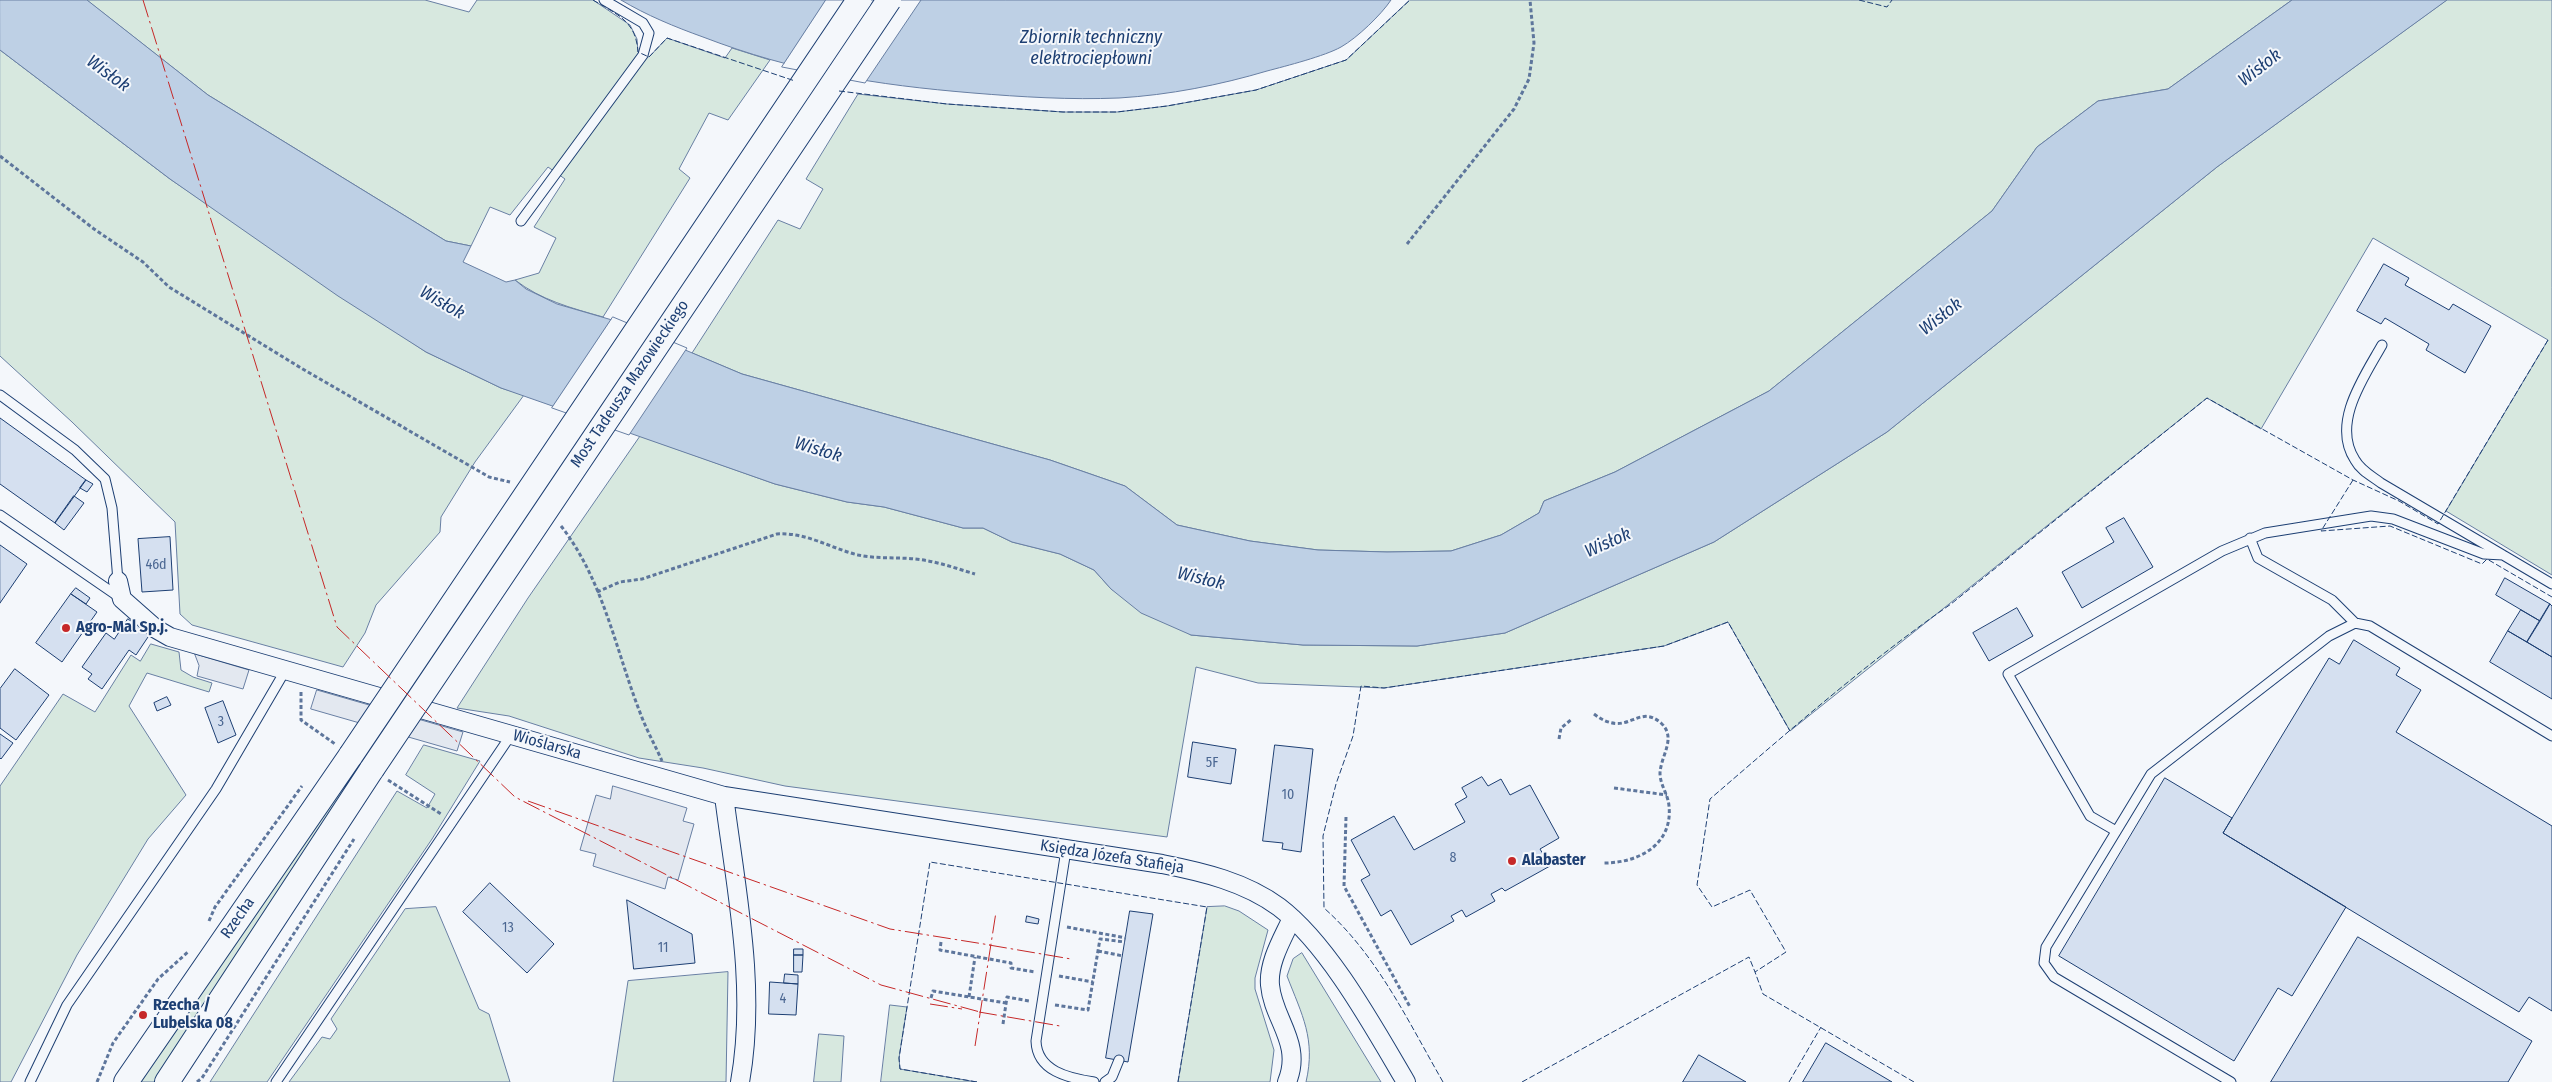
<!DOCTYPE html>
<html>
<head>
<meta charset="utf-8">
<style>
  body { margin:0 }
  canvas { display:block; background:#f4f7fb }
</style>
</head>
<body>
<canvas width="2552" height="1082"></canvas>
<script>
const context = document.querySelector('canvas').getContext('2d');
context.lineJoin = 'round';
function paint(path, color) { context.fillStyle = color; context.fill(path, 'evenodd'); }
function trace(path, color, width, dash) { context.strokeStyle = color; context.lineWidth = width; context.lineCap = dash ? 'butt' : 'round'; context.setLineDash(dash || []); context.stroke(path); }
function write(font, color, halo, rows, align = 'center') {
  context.font = font + ' "Fira Sans Condensed",sans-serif'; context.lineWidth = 4; context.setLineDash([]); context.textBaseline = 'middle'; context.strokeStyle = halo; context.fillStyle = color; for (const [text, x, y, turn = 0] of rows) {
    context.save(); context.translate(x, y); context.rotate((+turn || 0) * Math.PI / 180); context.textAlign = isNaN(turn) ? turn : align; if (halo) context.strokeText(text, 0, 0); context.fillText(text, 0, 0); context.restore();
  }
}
const green = new Path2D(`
  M87,0H425L469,12L477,0H593L630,25L637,39L638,52L649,57L667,38L725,58L732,48L770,60L728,120L709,113L679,169L690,178L603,317C571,308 541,300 515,280L539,273L556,238L534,227L565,179L548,167L510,215L490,207L471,246L446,241L208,95Z
  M1410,0H2292L2168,89L2098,101L2037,147L1992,211L1769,391L1615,472L1544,501L1539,513L1501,535L1451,551L1387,552L1318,550L1250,541L1177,525L1125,486L1050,460L742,374L692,353L778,220L800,229L823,189L806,179L858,94L947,104L1063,112H1117L1167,106L1256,90L1346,60Z
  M2447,0H2552V575L2446,511L2548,340L2373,238L2261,429L2207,398L1790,731L1728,622L1664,646L1384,688L1258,683L1196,667L1167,837L785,786L703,768L639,758L509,716L457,708L528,598L640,436L775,484L847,502L884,507L963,528H983L1012,542L1060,554L1094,570L1111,589L1191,635L1303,645L1417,646L1505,633L1714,542L1887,432L2217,167Z
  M0,50L170,179L426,352L501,388L524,395L475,462L441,517L440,532L376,605L365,633L343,667L192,625L180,614L175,522L72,422L0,356Z
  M151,644L179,652L181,670L193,677L212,683L209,692L147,673L129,706L186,795L148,839L77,955L11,1082H0V786L63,694L95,712L131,655L140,661Z
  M424,745L480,761L432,839L267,1082H210L397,791L427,808L435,794L406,775Z
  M365,752L368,754L154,1082H137Z
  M1225,906L1239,911L1268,930L1255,978V989L1274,1050L1270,1082H1178L1207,907Z
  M436,907L479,1009L489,1014L510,1082H289L322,1037L330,1039L337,1029L331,1019L405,909Z
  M1302,953L1381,1082H1306C1316,1039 1302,1015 1287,976L1293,959Z
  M728,972L726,1082H613L628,981Z
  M890,1005L907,1007L899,1058L900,1069L977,1082H881Z
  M819,1034L844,1036L841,1082H814Z`);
const parking = new Path2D(`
  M195,654L249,670L243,689L197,676L199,666Z
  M317,690L463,732L457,751L311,709Z
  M613,786L687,808L683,821L694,824L678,880L668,877L665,889L593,866L596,854L580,850L596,795L610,799Z`);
const water = new Path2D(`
  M0,0H87L208,95L446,241L471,246L463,262L506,282L515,280L526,289L557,304L619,322L742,374L1050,460L1125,486L1177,525L1250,541L1318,550L1387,552L1451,551L1501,535L1539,513L1544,501L1615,472L1769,391L1992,211L2037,147L2098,101L2168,89L2292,0H2447L2217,167L1887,432L1714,542L1505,633L1417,646L1303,645L1191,635L1141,613L1111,589L1094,570L1060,554L1012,542L983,528H963L884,507L847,502L775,484L501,388L426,352L338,296L170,179L0,50Z
  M621,0H1391C1381,15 1357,38 1341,47C1325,56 1286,66 1267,71C1220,85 1169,95 1119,98C1070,100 1022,97 973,93C876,85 794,72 703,37C675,27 646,15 621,0Z`);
const pier = new Path2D(`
  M826,0H921L865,83L782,67Z
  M613,317L687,348L629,435L552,408Z`);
const building = new Path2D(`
  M2384,264L2409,278L2405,285L2449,310L2453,304L2491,326L2465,373L2426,350L2429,344L2385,318L2381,324L2357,311Z
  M0,418L86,480L55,523L0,484Z
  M86,480L93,484L87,492L80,488Z
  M74,496L84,503L64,530L55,523Z
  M2124,518L2153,567L2082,608L2062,572L2114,542L2106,528Z
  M170,537L173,590L142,592L138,539Z
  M0,545L27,564L0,603Z
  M2505,578L2550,604L2540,621L2496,595Z
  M76,588L90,598L86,604L71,594Z
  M71,594L97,612L62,662L36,643Z
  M2550,604L2552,606V657L2527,642Z
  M2017,608L2033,636L1989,661L1973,633Z
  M2521,610L2540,621L2527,642L2508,631Z
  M128,619L150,634L136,655L129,650L102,689L88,679L92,674L82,667L106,633L114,639Z
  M2508,631L2552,657V699L2490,662Z
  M2354,640L2400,668L2396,675L2421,690L2396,732L2552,826V1011L2529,997L2519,1012L2223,833L2329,658L2339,664Z
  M15,669L49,695L16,740L0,728V689Z
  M167,697L171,705L157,711L154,703Z
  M223,701L236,735L218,743L205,708Z
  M0,734L13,743L1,759L0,758Z
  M1193,742L1236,749L1231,784L1188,777Z
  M1275,745L1313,749L1301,852L1282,849L1283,843L1263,841Z
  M1482,777L1488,786L1501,779L1510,795L1530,785L1559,838L1540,849L1550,866L1505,891L1502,888L1491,894L1495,901L1466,917L1462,910L1451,916L1454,921L1411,945L1391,910L1381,916L1361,880L1370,875L1351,840L1394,816L1414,850L1465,822L1455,804L1467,797L1462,788Z
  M2165,778L2232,818L2223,833L2346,907L2292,996L2278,988L2234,1061L2059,956Z
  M490,883L554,944L527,973L463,912Z
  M627,900L692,934L695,963L634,969Z
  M1130,911L1153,914L1128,1062L1106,1058Z
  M1027,916L1039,919L1038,924L1026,922Z
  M2358,937L2532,1041L2508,1082H2271Z
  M794,949H803V955H794Z
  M794,955H803L802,972H794Z
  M785,974L798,975V984L784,983Z
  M770,982L798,984L796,1015L769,1014Z
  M1826,1043L1892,1082H1803Z
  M1699,1055L1746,1082H1683Z`);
const path = new Path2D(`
  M0,156L94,229L143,262L169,287L301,368L489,477L510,482
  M1407,244L1514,109L1529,79L1534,43L1530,0
  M561,526C604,581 616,652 641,715C647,731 655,745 662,761
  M597,592L620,582L642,579L777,534C806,532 830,548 858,555C876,559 897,557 915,559C936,561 955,568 975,574
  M301,692V720L335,744
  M1594,714C1628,740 1637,702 1661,723C1677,738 1661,755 1660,773C1660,785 1668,794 1669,806C1673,845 1638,863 1604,863
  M1559,739L1561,728L1572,719
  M388,780L441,814
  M1614,788L1667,795
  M1346,817L1344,886L1410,1007
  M209,921L215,907L302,786
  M1067,927L1126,938
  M941,942L940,950L1011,963V968L1035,972
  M1098,951L1123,956
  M1059,976L1093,982
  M969,997L975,957
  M931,998L933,991L1006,1003
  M1055,1005L1088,1010L1100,939L1125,942
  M1003,1024L1007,997L1029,1001
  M97,1082L113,1043L158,979L189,951
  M197,1082L202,1078L354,839`);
const lane = new Path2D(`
  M521,221L643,55L649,33L643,23L604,0
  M2382,345C2364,377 2331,423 2355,460C2361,471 2372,476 2381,483L2552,584
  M0,395L75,450L105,479L112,508L118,581
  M0,515L122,599
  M2250,538L2258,558L2332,600L2355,623
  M2116,831L2090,816L2008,674L2222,551L2265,533L2371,516L2393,519L2484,554L2503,555
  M1066,850L1036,1041C1037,1071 1068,1078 1094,1082
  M30,1082L67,1005L216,789L285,671
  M276,1082L511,735
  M1105,1082L1112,1077L1119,1060
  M2231,1082L2054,977L2044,963L2046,947L2151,774L2329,636L2355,623L2370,626L2552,736`);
const street = new Path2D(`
  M118,581L122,599L156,629L170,637L724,796L1162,864C1203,872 1245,882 1279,907C1329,945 1374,1028 1406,1082
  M724,796C736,890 757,988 740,1082
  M1287,1082C1303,1043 1273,1020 1270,985C1268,962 1283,938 1292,918`);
const secondary = new Path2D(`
  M126,1082L351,755
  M167,1082L372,769`);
const secondaryBridge = new Path2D(`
  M351,755L859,0
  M372,769L889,0`);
const fence = new Path2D(`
  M593,0C618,15 636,21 638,52L649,57L667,38L795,81
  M1859,0L1887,7L1892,0
  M839,91L947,104L1063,112H1117L1167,106L1256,90L1346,60L1410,0
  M2353,480L2321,531L2390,526L2482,564L2487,559L2552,597
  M977,1082L900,1069L899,1058L930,862L1207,907L1178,1082
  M1443,1082C1408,1021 1377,955 1324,908L1323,836L1336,784L1353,736L1361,686L1384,688L1664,646L1728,622L1790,731
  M1522,1082L1749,957L1755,972
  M1789,1082L1821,1027
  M1914,1082L1763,994L1755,972L1786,952L1750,890L1712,907L1697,885L1710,799C1788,732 1866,663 1951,604L2207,398L2353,480L2399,501L2438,524L2548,340`);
const power = new Path2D(`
  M143,0L337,627L515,797L881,985L980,1012
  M528,801L890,929L990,945
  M989,945L1071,959
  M930,1004L962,1009
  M979,1012L1060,1026
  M975,1046L996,912`);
const markers = [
  [66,628,5,"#c62828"],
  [1512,861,5,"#c62828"],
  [143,1015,5,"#c62828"]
];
const numberNames = [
  ["46d",156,565],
  ["3",221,722],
  ["5F",1212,763],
  ["10",1288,795],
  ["8",1453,858],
  ["13",508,928],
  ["11",663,948],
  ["4",783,999]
];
const streetNames = [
  ["Most Tadeusza Mazowieckiego",630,384,-56],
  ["Wioślarska",547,745,16],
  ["Księdza Józefa Stafieja",1112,857,9],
  ["Rzecha",238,918,-55]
];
const poiNames = [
  ["Agro-Mal Sp.j.",76,628],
  ["Alabaster",1522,861],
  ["Rzecha /",153,1006],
  ["Lubelska 08",153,1024]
];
const waterNames = [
  ["Zbiornik techniczny",1091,38],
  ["elektrociepłowni",1091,59],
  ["Wisłok",2260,68,-38],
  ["Wisłok",108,74,36],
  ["Wisłok",442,303,30],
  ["Wisłok",1941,317,-38],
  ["Wisłok",818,450,17],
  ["Wisłok",1608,543,-24],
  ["Wisłok",1201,579,14]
];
paint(green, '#d7e8df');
trace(green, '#687fa3', 1);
paint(parking, '#e3e8f0');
trace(parking, '#687fa3', 1);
paint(water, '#bed0e5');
trace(water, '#687fa3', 1);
paint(pier, '#f4f7fb');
trace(pier, '#687fa3', 1);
paint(building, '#d5e0f0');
trace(building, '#1d3f73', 1);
trace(lane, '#1d3f73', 11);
trace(street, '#1d3f73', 20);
trace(secondary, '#1d3f73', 26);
trace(path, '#5e769c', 3, [4, 2.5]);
trace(lane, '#f4f7fb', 9);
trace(street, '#f4f7fb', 18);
trace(secondary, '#f4f7fb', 24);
trace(secondaryBridge, '#1d3f73', 26, []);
trace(secondaryBridge, '#f4f7fb', 24);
trace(fence, '#1d3f73', 1, [6, 2.5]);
trace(power, '#c62828', 1, [18, 4, 2.5, 4]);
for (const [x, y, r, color] of markers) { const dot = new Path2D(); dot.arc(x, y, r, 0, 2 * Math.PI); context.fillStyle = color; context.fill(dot); trace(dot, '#f4f7fb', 2); }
write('14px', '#4b6792', null, numberNames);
write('16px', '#1d3f73', '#f4f7fb', streetNames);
write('bold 16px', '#1d3f73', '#f4f7fb', poiNames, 'left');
write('italic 18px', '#1d3f73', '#f4f7fb', waterNames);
</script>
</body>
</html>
